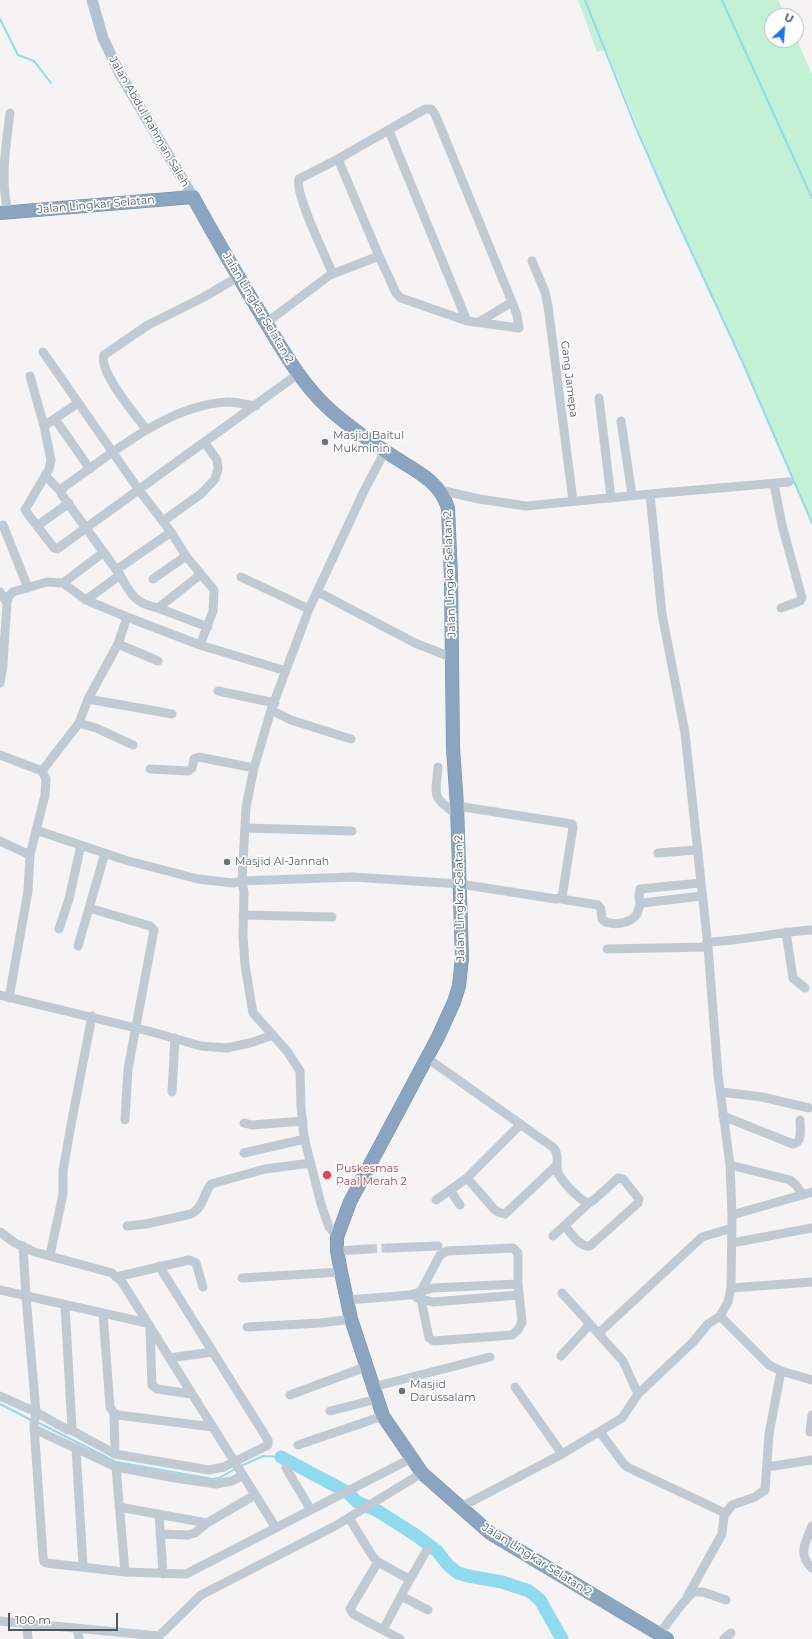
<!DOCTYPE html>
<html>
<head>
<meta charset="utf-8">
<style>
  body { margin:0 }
  #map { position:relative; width:812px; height:1639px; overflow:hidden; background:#f5f3f3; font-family:Montserrat,sans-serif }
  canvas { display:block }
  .north { position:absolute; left:764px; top:8px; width:40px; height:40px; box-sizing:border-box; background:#fff; border:1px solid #b7bbc0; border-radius:50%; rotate:26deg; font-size:11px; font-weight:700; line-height:16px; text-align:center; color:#4a5661 }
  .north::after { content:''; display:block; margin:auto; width:14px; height:18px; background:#1a73e8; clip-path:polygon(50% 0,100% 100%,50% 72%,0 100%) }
  .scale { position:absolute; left:8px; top:1613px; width:110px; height:18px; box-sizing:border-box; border:2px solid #4a5661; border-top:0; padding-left:5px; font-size:12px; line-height:14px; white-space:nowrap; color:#4a5661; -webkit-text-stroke:3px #fff; paint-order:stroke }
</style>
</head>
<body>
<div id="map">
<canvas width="812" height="1639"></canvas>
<div class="north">U</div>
<div class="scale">100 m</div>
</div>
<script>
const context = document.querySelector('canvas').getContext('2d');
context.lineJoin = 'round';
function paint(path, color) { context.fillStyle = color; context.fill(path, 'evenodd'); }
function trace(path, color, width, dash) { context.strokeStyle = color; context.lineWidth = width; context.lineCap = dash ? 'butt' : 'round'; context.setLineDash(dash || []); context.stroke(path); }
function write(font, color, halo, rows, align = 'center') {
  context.font = font + ' Montserrat,sans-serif'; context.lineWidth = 3.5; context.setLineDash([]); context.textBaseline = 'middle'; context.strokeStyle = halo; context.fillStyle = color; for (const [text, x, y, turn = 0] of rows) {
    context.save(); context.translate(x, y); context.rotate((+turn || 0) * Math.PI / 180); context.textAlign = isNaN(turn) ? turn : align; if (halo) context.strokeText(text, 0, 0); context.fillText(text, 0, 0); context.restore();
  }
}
const green = new Path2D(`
  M578,0H778L786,16H772V40H796V38L812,74V523L742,361L667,199L606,50L597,52Z`);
const stream = new Path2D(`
  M585,0L634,123L667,199L742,361L812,523
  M722,0L812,198
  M0,19L18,55L34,61L51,83
  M0,1404L31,1420
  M37,1422L116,1462L213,1479L219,1478L235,1469
  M241,1466L263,1456L281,1457`);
const river = new Path2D(`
  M281,1457L347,1492L357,1502L378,1511L417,1536L437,1551L448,1565L458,1573L468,1576L502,1582L529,1591L540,1600L562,1639`);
const minorTunnel = new Path2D(`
  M368,1249L389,1248`);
const minor = new Path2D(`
  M389,131L467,321
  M8,212C0,179 6,146 10,113
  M532,261L545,292L548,306L573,501
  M333,274C326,258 294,192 299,179L338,159
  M479,322L512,302
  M266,323L330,275L379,256L396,293L401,298L467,321L519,328L517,315L512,302L435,114L431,109H425L338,159L379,256
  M43,352L139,490L171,532L186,556L214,590L213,611L200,645
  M30,376L44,426
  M599,398L611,498
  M78,403L44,426L51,460L49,469L25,510L54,548L57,549L298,374
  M55,419L90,469
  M621,421L632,495
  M147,430C136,416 98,371 104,355L148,325L204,297L238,277
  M45,475L61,492
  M774,484L782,525L802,598L800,601L781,608
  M440,490L479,499L526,506L650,494L789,482
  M163,521L201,494L215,479L218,469L217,460L205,443
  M3,525L28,588
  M37,526L69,503
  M116,570L171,532
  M120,575L62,495L61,492L64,487C111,454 169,404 228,402C237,402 247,405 256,406
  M241,577L309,609
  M153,579L186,556
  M63,583L104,552
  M0,592L7,603
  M318,592L415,643L453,658
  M86,600L120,575C131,595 135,603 158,608L200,575
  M158,608L208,627
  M118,644L158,661
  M0,650L4,647L7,603L9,596L13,592L47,582L63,583L86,600L127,617L200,645L286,671
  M0,683L3,665L4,647
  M218,691L275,703
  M88,699L172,714
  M271,710L291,720L351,739
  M79,723L96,728L133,745
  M0,755L42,771L46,779L45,795L30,855L28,891L9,998
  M438,767C435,800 432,795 457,815
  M150,769L188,771L192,768L194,759L199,757L254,768
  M42,771L79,723L88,699L118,644L127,617
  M245,828L352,831
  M36,830L125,860L198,879L233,883L242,881L246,807L254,768L271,710L309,609L364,491L385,451
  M0,841L30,855
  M658,853L696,850
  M561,899L598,905L601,909L602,919C610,927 631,924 637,914C639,910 638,906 642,903L702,896
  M640,904L639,897L640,889L700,883
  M89,908L150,926L154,930L128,1069L125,1120
  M243,915L332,917
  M59,929L69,899L81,845
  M786,932L793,978L805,988
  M707,942C742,941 777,932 812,930
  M78,946L105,853
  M607,949L708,947
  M0,995L152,1032L201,1046L226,1048L250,1043L273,1035
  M427,1058L554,1148C561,1158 554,1165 559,1175C563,1182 581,1202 589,1203
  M172,1092L175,1038
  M721,1092L762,1097L809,1108
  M723,1116L793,1144C803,1142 800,1128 800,1120
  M244,1123L252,1125L303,1121
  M244,1153L305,1139
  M730,1165L790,1180L796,1185L803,1195
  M467,1178L494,1209L498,1212L505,1214L557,1165
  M450,1190L460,1205
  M436,1200L467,1178L521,1124
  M732,1215L812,1192
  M127,1226L146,1224L191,1214C203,1208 203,1195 211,1184L265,1169L311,1163
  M0,1232L15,1243L35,1252L112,1273L122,1282L276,1528
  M553,1236L589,1203L595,1199L618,1178L623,1179L639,1199L638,1203L590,1246C580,1248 571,1233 565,1226
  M337,1237L329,1227L321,1204L304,1137L301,1106L300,1071L287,1051L253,1013L245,965L243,935L244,892L242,881L353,877L460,884L556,899L562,897L573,827L572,824L457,806
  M732,1243L812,1228
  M23,1246L26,1297L36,1412L34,1425L43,1557L44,1562L46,1563L125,1572L186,1574L412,1458
  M389,1248L438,1246
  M513,1248L518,1253V1284L522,1322L518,1330L512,1335L434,1341L429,1338L421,1299V1291L440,1255L447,1251Z
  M337,1251L368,1249
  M50,1255L63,1194V1171L71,1125L92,1016
  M116,1277L189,1260L196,1263L203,1287
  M242,1278L341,1272
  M731,1288L812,1282
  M0,1290L147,1323
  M562,1293L623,1361L638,1394
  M417,1298L433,1302L519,1295
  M348,1300L410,1295L433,1288L518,1284
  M103,1313L110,1407L114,1413L115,1454
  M720,1316L769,1365L781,1371L812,1380
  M247,1327L321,1323L351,1319
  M150,1329L152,1385L157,1389L191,1394
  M599,1333L702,1237L732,1228
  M561,1356L590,1324
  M169,1358L213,1352
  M373,1387L490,1357
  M515,1387L562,1454
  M290,1395L368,1366
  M0,1396L36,1412L68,1430H71L72,1428L65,1305
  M330,1411L377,1399
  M114,1413L118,1415L213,1427
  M34,1429L116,1467L175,1478L216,1484L232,1481L243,1475
  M71,1430L115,1454L209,1470L224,1467L268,1445V1440L159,1266
  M600,1432L623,1463L627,1467L725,1513
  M810,1432L812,1415
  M298,1445L383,1416
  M76,1448L83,1566
  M116,1467L125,1572
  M767,1467L812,1460
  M286,1468L311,1510
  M119,1507L207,1523
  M461,1507L562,1454L622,1418L638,1394L693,1342L708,1324L720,1316L728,1302L731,1288L732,1215L730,1165L718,1075L708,947L685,733L662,614L650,494
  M159,1514L163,1574
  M349,1518L373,1557L378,1562L407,1578L409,1581
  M812,1526C806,1541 797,1555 812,1568
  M160,1534L188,1535L195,1533L207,1523L255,1495
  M378,1562L350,1609L353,1614L383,1630L409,1581L427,1550
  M401,1596L428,1610
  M687,1597L722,1534L724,1516L732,1505L755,1497L765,1490L769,1434L781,1371
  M0,1621L159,1636
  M27,1624L28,1639
  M77,1628L79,1639
  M383,1630L400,1639
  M659,1634L682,1604L693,1592H703L726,1600
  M159,1639V1636L201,1595L335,1526L422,1473
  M724,1639L731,1633`);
const major = new Path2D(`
  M92,0L103,38L119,72L193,197`);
const highway = new Path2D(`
  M0,213L193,197C216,239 240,280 265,321C282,349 298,377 320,400C338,419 364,437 385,451C409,468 439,478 448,508L451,577L453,748L457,806L462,958L459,986L454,1002L438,1037L350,1202L337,1237V1251L341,1272L351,1319L383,1416L422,1473L490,1533L667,1639`);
const markers = [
  [325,442,4,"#6b7280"],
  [227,862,4,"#6b7280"],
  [327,1175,5,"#e0444e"],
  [402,1391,4,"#6b7280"]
];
const streetNames = [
  ["Jalan Abdul Rahman Saleh",149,122,60],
  ["Jalan Lingkar Selatan",96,205,-5],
  ["Jalan Lingkar Selatan 2",258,308,59],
  ["Gang Jamepa",569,379,83],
  ["Jalan Lingkar Selatan 2",450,574,-92],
  ["Jalan Lingkar Selatan 2",460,898,-91],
  ["Jalan Lingkar Selatan 2",537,1560,32]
];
const worshipNames = [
  ["Masjid Baitul",333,436],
  ["Mukminin",333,449],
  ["Masjid Al-Jannah",235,862],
  ["Masjid",410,1385],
  ["Darussalam",410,1398]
];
const healthNames = [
  ["Puskesmas",336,1169],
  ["Paal Merah 2",336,1182]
];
paint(green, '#c3f1d5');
trace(stream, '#90daee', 2);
trace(river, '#90daee', 13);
trace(minorTunnel, '#caccce', 9, [9, 4.5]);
trace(highway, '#7690ad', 14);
trace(minor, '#c1cad2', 9);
trace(major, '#b3c2d1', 11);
trace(highway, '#8ba5c1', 13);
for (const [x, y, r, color] of markers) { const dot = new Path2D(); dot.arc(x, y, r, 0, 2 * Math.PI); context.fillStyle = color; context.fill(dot); trace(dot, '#fff', 1.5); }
write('11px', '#4a5661', '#fff', streetNames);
write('11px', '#5b616d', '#fff', worshipNames, 'left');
write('11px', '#be3a42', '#fff', healthNames, 'left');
</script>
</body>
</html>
